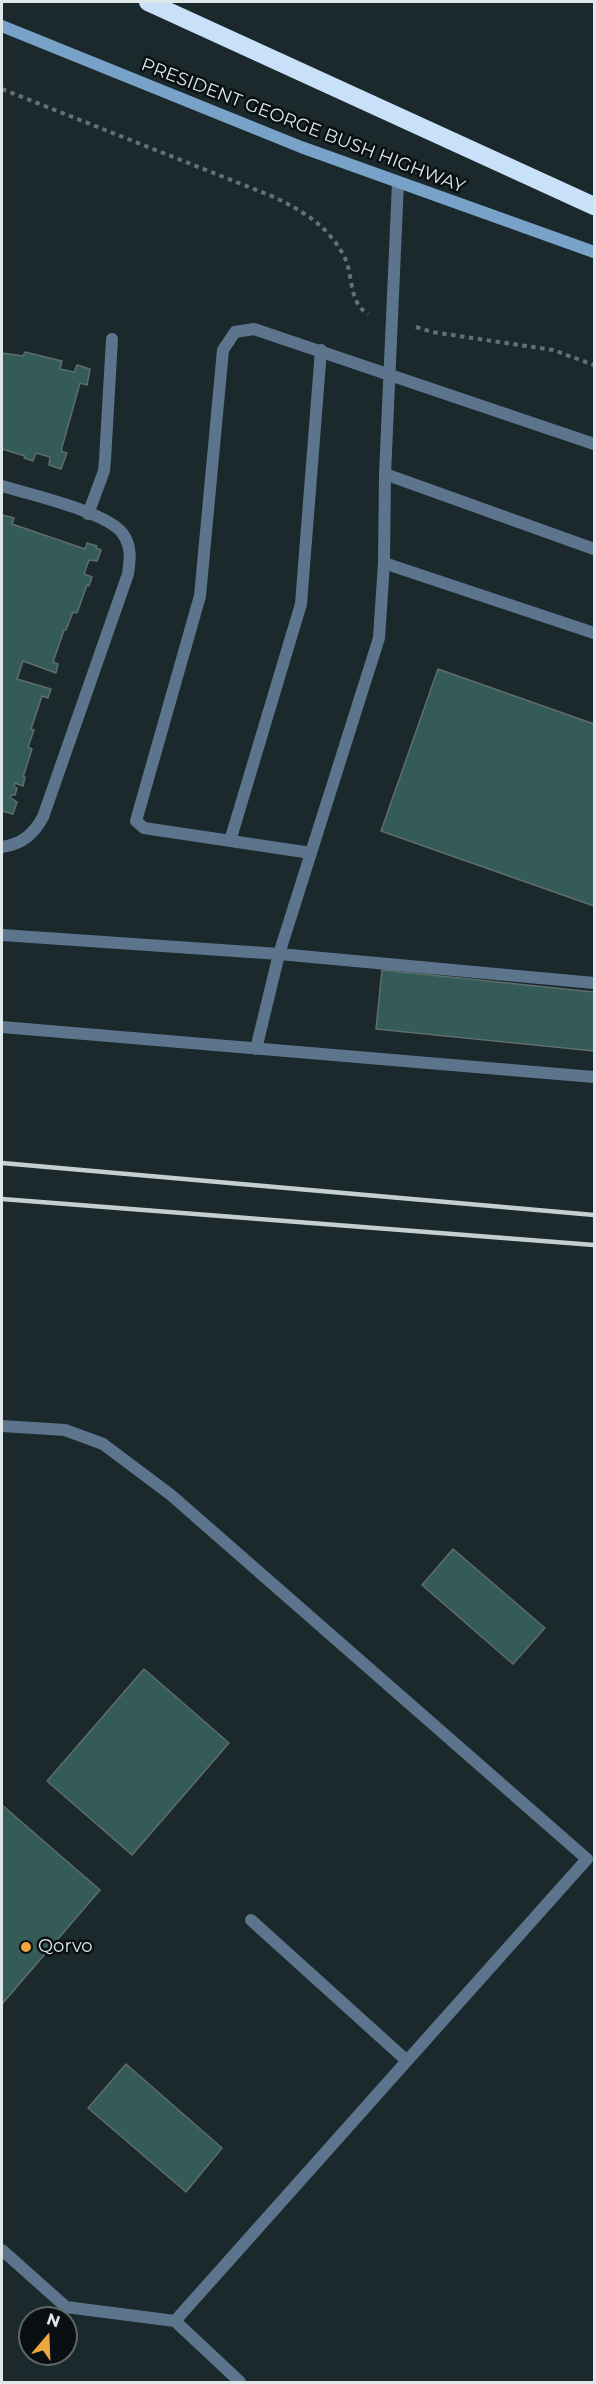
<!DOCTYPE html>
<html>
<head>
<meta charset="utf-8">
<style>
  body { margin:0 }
  #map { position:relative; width:596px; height:2384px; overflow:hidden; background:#1b282c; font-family:Montserrat,sans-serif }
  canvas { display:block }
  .frame { position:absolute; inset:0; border:3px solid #dde6e9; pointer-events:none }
  .north { position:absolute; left:18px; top:2306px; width:60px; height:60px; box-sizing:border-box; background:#0a1012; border:2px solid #5e6668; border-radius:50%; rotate:19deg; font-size:16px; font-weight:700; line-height:24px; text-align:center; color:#dde6e9 }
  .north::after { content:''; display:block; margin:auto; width:21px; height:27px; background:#f0a63e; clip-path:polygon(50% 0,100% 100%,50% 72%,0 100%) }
</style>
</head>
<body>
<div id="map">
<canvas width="596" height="2384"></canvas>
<div class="frame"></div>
<div class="north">N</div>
</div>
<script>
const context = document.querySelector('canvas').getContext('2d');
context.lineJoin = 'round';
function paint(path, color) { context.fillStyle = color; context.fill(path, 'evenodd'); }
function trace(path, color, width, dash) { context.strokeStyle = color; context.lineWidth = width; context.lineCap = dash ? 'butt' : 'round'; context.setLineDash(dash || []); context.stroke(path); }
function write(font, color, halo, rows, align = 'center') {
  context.font = font + ' Montserrat,sans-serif'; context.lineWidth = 5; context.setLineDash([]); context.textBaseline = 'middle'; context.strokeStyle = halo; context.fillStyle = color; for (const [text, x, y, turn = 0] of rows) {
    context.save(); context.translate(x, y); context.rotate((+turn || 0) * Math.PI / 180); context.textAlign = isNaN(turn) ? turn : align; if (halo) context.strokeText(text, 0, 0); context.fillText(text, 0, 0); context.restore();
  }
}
const building = new Path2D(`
  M25,352L62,361L60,369L74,372L77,365L90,369L87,385L80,383L61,451L67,453L61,469L49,465L50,457L36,453L33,461L24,458L25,456L2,449V353L23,356Z
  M2,515L14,518L12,524L85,549L87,543L97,546L96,548L101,550L97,561L89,560L84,574L92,577L89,586L87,585L77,613L73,612L66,630H64L53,662L58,664L56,673L23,661L17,679L51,689L48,698L42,696L31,729L34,730L28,747L32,749L23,777H25L23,786L15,783L14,786L17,788L15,795H11L10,797L17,802L13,814L2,811Z
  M438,669L594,724V906L381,831Z
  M382,970L594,992V1051L376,1029Z
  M453,1549L545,1628L513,1664L422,1585Z
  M144,1669L229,1743L132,1855L47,1781Z
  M2,1805L100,1890L2,2004Z
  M126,2064L222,2148L186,2192L88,2108Z`);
const path = new Path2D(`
  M2,89L274,197C303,211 328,226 344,256C354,276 348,302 368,314
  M416,327L432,332L553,350L594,365`);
const service = new Path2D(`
  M398,183L385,474L384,563L379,638L279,954L594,983
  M385,474L594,549
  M2,486C28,494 108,512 123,534C132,547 130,560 128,574L43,817C33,835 22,844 2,847
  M88,514L104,471L105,460L112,339
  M384,563L594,633
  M230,841L301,604L321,350
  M311,853L144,828L136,821L200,596L223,350L235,332L254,329L594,444
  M2,935L279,954L256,1049
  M2,1027L594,1077
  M2,1426L65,1430L103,1444L171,1495L587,1859L175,2321
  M251,1920L406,2060
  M2,2250L66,2307L175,2321L240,2382`);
const secondary = new Path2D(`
  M2,26L301,147L594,252`);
const motorway = new Path2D(`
  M148,2L594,206`);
const rail = new Path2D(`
  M2,1163L594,1215
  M2,1199L594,1245`);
const markers = [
  [26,1947,6,"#f0a63e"]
];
const streetNames = [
  ["PRESIDENT GEORGE BUSH HIGHWAY",303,126,21]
];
const poiNames = [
  ["Qorvo",38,1947]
];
paint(building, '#345b57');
trace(building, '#5e6e6c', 1.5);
trace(path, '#657074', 4, [4.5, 4.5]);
trace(service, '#5c758c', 12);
trace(secondary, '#79a2c8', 12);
trace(motorway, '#c8e1f9', 18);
trace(rail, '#c5cfd2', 4.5);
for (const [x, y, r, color] of markers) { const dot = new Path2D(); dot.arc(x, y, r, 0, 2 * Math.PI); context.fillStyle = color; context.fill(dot); trace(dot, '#0a1012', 2); }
write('18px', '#dde6e9', '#0a1012', streetNames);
write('18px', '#dde6e9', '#0a1012', poiNames, 'left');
</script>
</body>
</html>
